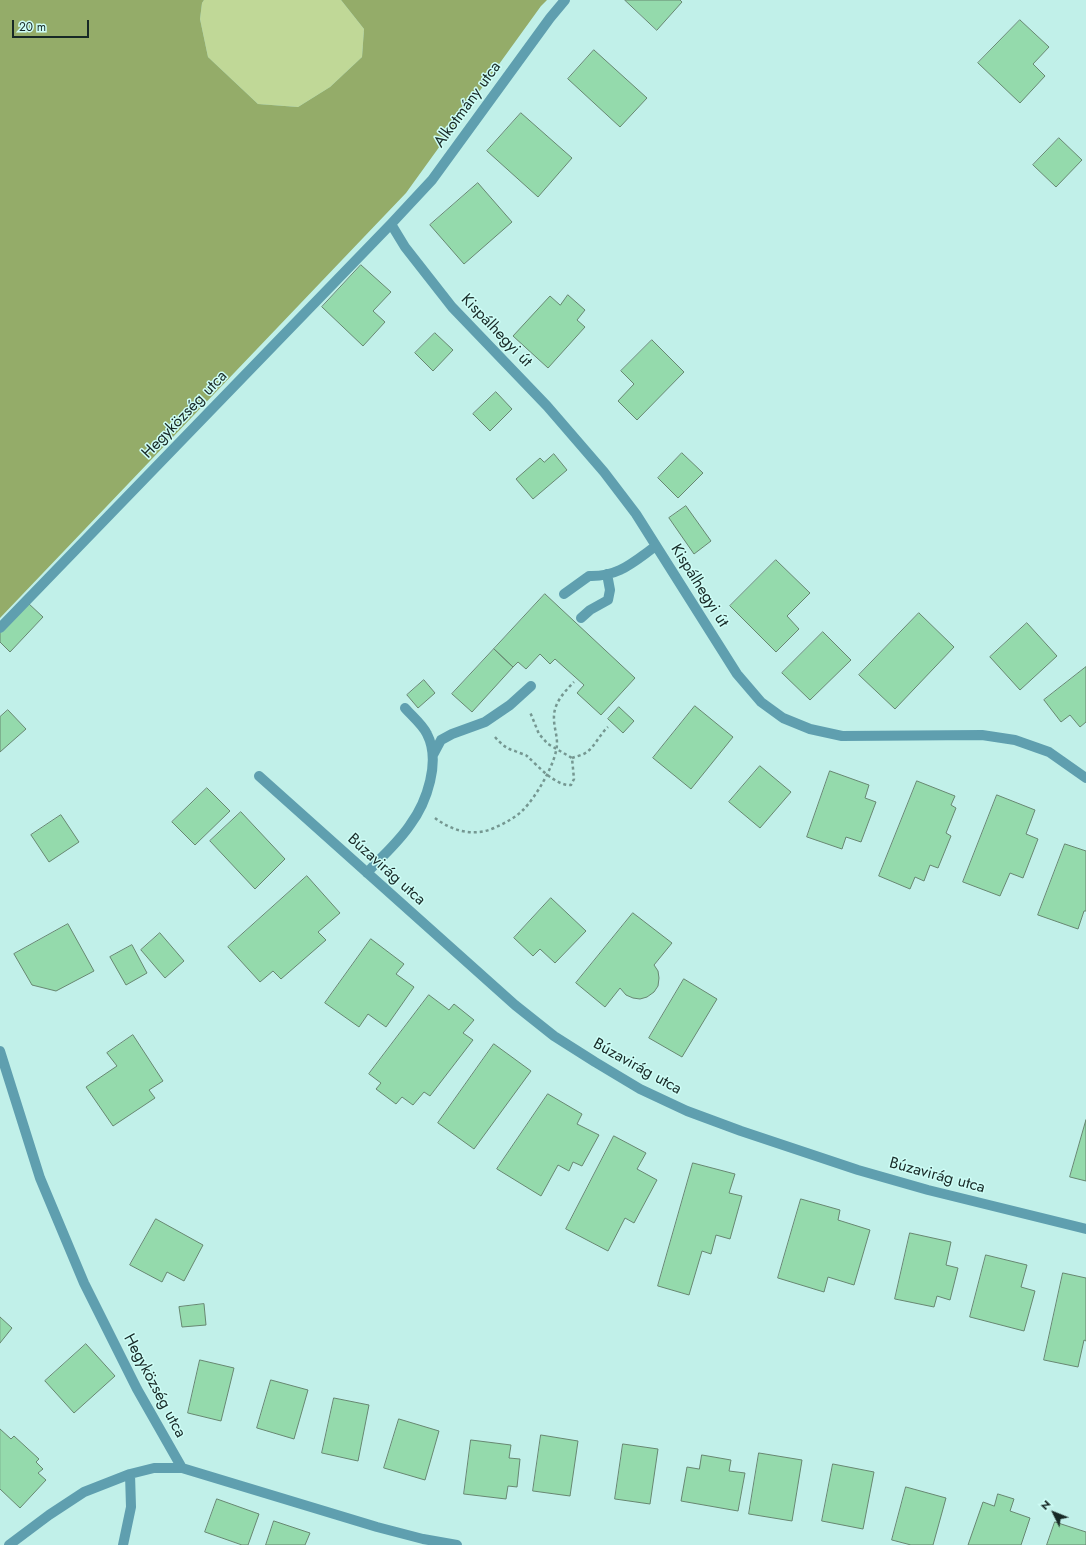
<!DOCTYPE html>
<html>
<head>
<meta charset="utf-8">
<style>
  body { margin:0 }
  #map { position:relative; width:1086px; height:1545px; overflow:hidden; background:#c1f0e9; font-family:Jost,sans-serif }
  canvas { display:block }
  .north { position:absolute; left:1034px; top:1493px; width:40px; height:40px; -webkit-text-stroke:3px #cefdf6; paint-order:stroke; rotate:313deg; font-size:11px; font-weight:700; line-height:16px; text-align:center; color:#172926 }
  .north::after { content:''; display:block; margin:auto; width:14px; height:18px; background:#172926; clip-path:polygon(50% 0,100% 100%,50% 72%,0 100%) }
  .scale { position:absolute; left:12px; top:20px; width:77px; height:18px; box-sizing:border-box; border:2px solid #172926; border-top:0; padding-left:5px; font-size:12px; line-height:14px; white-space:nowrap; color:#172926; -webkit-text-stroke:3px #cefdf6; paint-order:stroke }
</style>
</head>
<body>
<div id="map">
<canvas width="1086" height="1545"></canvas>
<div class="north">N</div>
<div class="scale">20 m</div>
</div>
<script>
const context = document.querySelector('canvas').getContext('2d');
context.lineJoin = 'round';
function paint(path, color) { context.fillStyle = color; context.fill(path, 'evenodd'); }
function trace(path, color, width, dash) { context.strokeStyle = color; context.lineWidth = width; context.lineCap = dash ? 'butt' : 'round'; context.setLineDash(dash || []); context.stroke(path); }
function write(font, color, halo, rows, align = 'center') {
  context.font = font + ' Jost,sans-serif'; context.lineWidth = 3; context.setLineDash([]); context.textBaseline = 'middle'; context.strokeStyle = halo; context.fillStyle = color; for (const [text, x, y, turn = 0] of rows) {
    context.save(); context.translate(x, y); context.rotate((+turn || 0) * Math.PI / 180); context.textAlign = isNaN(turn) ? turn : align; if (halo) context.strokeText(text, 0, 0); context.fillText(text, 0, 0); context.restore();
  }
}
const green = new Path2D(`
  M204,0H341L364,29L362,57L330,87L298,107L258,104L208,57L200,19L202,3Z`);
const forest = new Path2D(`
  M0,0H204L202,3L200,19L208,57L258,104L298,107L330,87L362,57L364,29L341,0H547L541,6L406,193L0,618Z`);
const building = new Path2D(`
  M625,0H680L682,2L657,30Z
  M1020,20L1049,47L1033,64L1045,76L1020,103L978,63Z
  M594,50L647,98L620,127L568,79Z
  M521,113L572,158L538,197L487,151Z
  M1059,138L1082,160L1056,187L1033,165Z
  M478,183L512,222L464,264L430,225Z
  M361,265L391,292L373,311L385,322L363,346L322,307Z
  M568,295L585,310L577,320L585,327L548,368L513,336L550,296L560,305Z
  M435,333L453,350L433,371L415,353Z
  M652,340L684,372L637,420L618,401L634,384L621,371Z
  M496,392L512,409L490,431L473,414Z
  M682,453L703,473L678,498L658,478Z
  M554,454L567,470L533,499L516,479L540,458L544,462Z
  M686,506L711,541L694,554L669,518Z
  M776,560L810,593L787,616L799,629L776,652L730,606Z
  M545,594L635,678L601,715L577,693L584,685L555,659L550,664L540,654L526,669L518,662L513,667L494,649Z
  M28,603L43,617L10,652L0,642V633Z
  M919,613L954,647L895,709L859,675Z
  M1027,623L1057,656L1020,690L990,657Z
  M823,632L851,660L810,700L782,673Z
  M494,649L513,667L472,712L452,694Z
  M1086,667V722L1080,727L1070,715L1061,722L1044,700Z
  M424,680L435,693L418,708L407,695Z
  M695,706L733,737L691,789L653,758Z
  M619,707L634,721L623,733L608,719Z
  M8,710L26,729L0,752V717Z
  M760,766L791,792L760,828L729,802Z
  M830,771L869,785L865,798L876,802L861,842L846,837L842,849L807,837Z
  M917,781L955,796L951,805L956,808L946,833L951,836L938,868L930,865L924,881L915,877L910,889L879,876Z
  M207,788L230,811L195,845L172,822Z
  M997,795L1035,810L1026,834L1038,839L1023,878L1010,873L1000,896L963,882Z
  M241,812L285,859L255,889L210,841Z
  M61,815L79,842L49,862L31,835Z
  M1065,844L1086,851V911H1084L1078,929L1038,915Z
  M307,876L340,913L318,932L326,940L281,979L273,971L260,982L228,947Z
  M551,898L586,931L555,963L540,949L533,956L514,938Z
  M633,913L672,943L654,965L658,971L659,978L658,986L654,992L647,997L640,999L633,998L626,995L620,988L605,1007L576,983Z
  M68,924L94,971L56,991L32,985L14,954Z
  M160,933L184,961L165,978L141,950Z
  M371,939L404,964L396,974L414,987L386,1027L368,1014L359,1027L325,1003Z
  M132,945L147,973L126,985L110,957Z
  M684,979L717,999L682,1057L649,1038Z
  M429,995L449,1010L454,1004L474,1020L463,1033L473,1040L430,1096L424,1092L413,1105L402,1097L396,1104L376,1089L381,1083L369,1074Z
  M133,1035L163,1081L149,1090L155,1098L113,1126L86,1087L117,1066L107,1053Z
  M494,1044L531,1071L474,1149L438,1123Z
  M548,1094L582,1114L577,1124L599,1135L582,1166L573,1162L569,1171L558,1165L541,1196L497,1169Z
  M1086,1120V1181L1070,1177Z
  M614,1136L646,1153L637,1169L657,1180L634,1223L625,1218L608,1251L566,1229Z
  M693,1163L735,1174L729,1193L742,1196L730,1239L716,1235L711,1254L702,1251L689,1295L658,1286Z
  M801,1199L840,1210L838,1220L870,1230L854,1285L828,1277L824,1292L778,1278Z
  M156,1219L203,1245L184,1281L167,1272L162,1282L130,1265Z
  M910,1233L951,1242L946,1265L958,1268L950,1300L937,1296L934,1307L895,1299Z
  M986,1255L1027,1265L1021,1287L1035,1291L1024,1331L970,1317Z
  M1063,1273L1086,1278V1341L1084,1340L1078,1367L1044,1360Z
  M204,1304L206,1325L182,1327L179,1307Z
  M0,1317L12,1328L0,1343Z
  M86,1344L115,1376L74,1413L45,1381Z
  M200,1360L234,1368L221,1421L188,1413Z
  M271,1380L308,1390L294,1439L257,1428Z
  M334,1398L369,1405L358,1461L322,1453Z
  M399,1419L439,1431L425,1480L384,1468Z
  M0,1429L11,1439L14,1436L39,1459L36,1462L43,1469L38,1473L46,1480L20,1508L0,1489Z
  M541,1435L578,1441L570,1496L533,1491Z
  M471,1440L511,1445L509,1458L520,1459L517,1487L508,1486L506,1499L464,1494Z
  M623,1444L658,1449L650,1504L615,1499Z
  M759,1453L802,1460L792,1521L749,1514Z
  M702,1455L731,1460L729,1471L745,1473L738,1511L681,1501L687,1467L699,1469Z
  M833,1464L874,1472L863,1529L822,1521Z
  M906,1487L946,1498L933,1545H911L892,1540Z
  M998,1494L1014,1499L1010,1511L1030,1518L1021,1545H968L983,1502L994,1506Z
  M217,1499L259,1514L248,1545H242L205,1532Z
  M274,1521L310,1533L305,1545H266Z
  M1055,1522L1086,1532V1545H1047Z`);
const path = new Path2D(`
  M495,737C501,744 507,749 515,751C519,753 524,754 527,756C538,766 555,786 571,785L574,779L572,758L548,744L539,734L530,712
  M572,758C577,756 583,755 587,752C595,746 600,734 608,727
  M435,818C452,831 474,837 494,828C505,823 515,818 523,810C536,797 557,762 557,743C557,735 554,727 554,719C553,704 564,692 574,682`);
const minor = new Path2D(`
  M391,224L405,247L452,307L547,406L604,472L636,514L737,674L761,702L783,718L810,729L842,736L982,735L1015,740L1049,752L1086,778
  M564,594L589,576C619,577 633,562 656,546
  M581,618L590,610L608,600L610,590L607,574
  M0,628L391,224L432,180L550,18L565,0
  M433,755L441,740L452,734L485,722L510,705L531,686
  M259,776L515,1005L554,1036L595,1062L640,1089L687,1111L741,1131L858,1170L928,1190L1086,1229
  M367,873C381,857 398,843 410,825C427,802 441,761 427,734C423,725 412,716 405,708
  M0,1051L40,1178L84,1283L137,1389L182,1468L377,1527L423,1539L457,1545
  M9,1545L49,1515L84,1492L130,1474L154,1468H182
  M123,1545L131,1507L130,1474`);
const streetNames = [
  ["Alkotmány utca",468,105,-54],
  ["Kispálhegyi út",496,331,46],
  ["Hegyközség utca",185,415,-46],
  ["Kispálhegyi út",699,586,58],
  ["Búzavirág utca",386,870,42],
  ["Búzavirág utca",637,1067,29],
  ["Búzavirág utca",937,1176,15],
  ["Hegyközség utca",154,1386,62]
];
paint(green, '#c0d897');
paint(forest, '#94ac69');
paint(building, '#94daac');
trace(building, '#678771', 1);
trace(path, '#759791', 2.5, [3, 3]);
trace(minor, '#5f9faf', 10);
write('16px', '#172926', '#cefdf6', streetNames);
</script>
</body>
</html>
